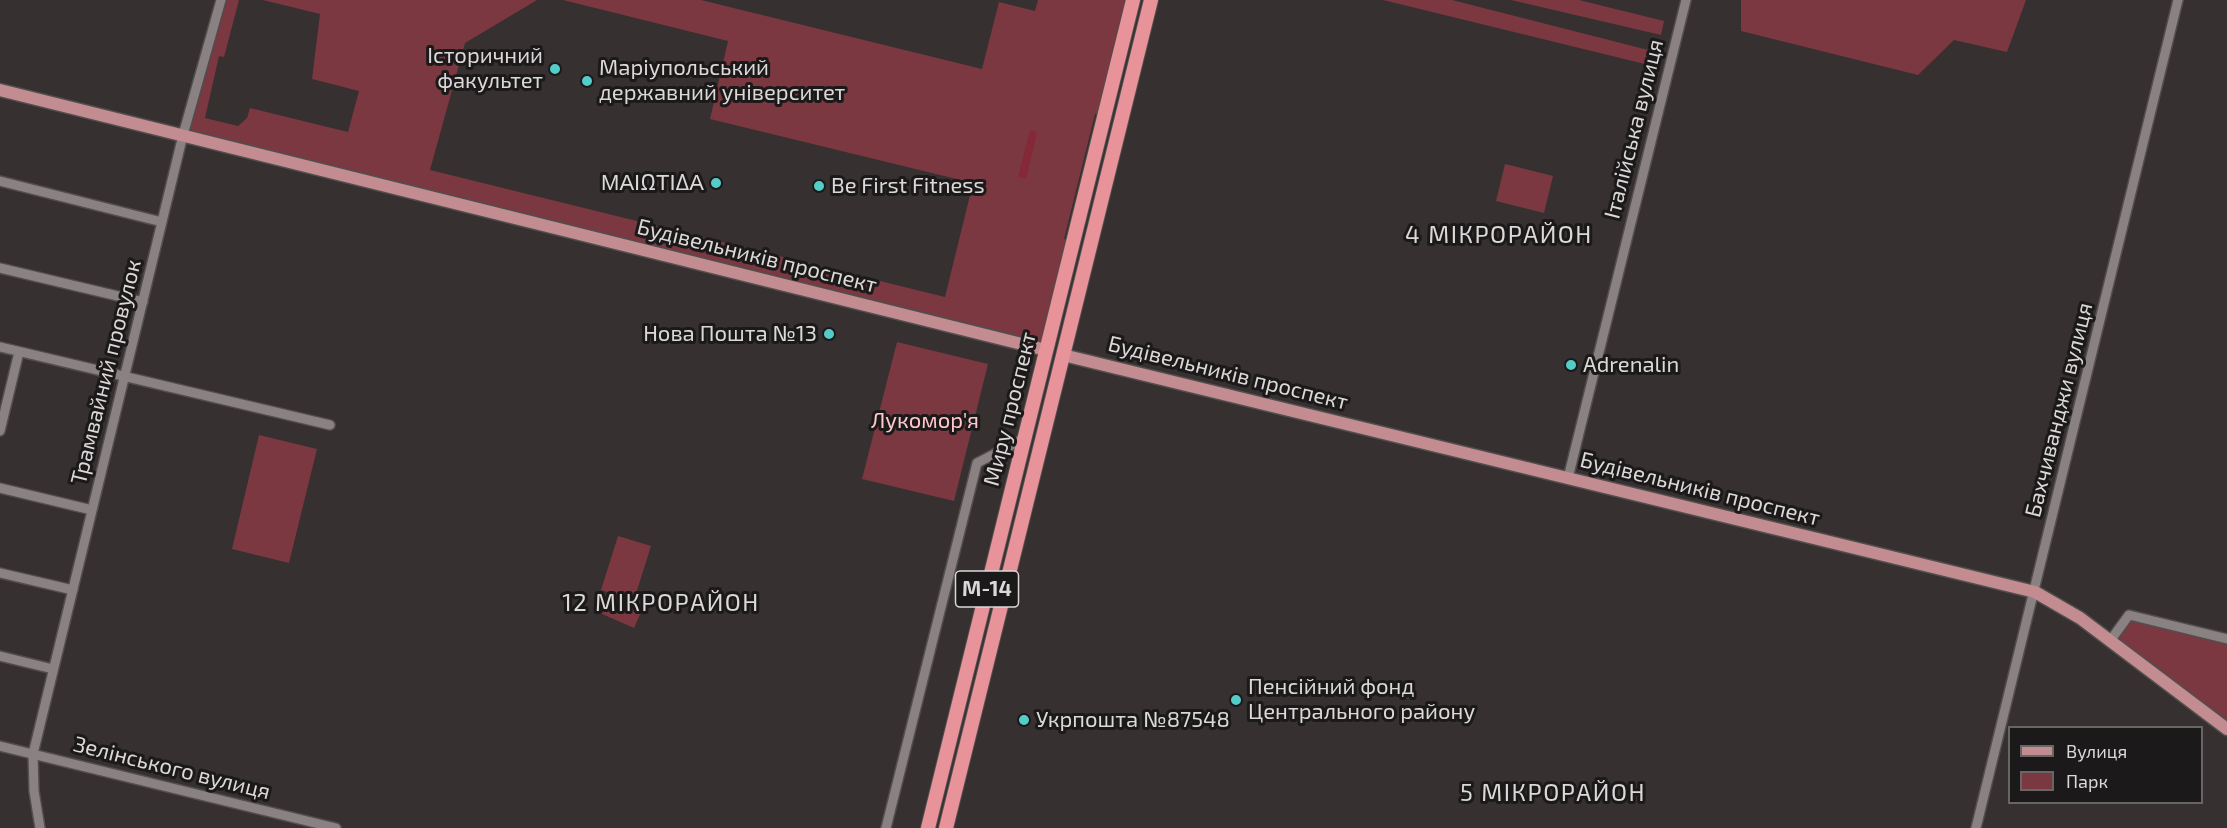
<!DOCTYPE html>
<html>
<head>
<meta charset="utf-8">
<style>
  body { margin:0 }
  #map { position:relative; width:2227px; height:828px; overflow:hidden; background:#363030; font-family:"Exo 2",sans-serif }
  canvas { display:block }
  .legend { position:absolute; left:2008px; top:726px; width:195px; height:78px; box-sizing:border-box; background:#1b1919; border:2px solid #686565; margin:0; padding:8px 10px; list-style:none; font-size:18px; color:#dcd8d8 }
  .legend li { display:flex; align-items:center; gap:12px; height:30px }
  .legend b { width:30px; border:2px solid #686565 }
</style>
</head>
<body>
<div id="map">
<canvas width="2227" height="828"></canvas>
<ul class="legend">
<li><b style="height:8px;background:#c28c90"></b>Вулиця</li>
<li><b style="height:16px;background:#7b3840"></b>Парк</li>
</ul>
</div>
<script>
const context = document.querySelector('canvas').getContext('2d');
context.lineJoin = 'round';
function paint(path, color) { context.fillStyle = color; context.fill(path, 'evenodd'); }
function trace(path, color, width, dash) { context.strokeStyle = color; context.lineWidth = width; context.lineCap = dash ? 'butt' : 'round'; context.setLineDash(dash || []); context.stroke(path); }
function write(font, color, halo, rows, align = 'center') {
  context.font = font + ' "Exo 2",sans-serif'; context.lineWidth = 6; context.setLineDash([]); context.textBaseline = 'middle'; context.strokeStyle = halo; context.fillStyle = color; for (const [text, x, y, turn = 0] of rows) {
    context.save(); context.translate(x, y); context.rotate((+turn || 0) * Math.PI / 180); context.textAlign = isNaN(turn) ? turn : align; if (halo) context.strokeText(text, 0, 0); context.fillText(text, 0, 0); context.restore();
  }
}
const green = new Path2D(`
  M227,0H239L224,57L219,56L205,118L238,126L247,118L250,108L348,132L359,91L312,79L320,14L263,0H537L465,43L430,170L945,297L973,183L710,119L728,41L563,0H701L982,69L999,2L1035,11L1038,0H1127L1099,113L1095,114L1064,239L1068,240L1042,344L190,131Z
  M1383,0H1452L1656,52L1653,66Z
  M1511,0H1579L1664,21L1661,35Z
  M1741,0H2026L2007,52L1954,40L1918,75L1741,31Z
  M1505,164L1553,176L1544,213L1496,201Z
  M897,342L988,364L954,501L862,479Z
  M259,435L317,449L289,563L232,549Z
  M618,536L651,546L634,600L601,590Z
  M610,596L642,610L634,628L602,614Z
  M2132,619L2227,643V723L2155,666L2154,668L2117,640Z`);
const water = new Path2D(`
  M1030,130L1037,132L1026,179L1018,177Z`);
const minor = new Path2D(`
  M0,181L162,222
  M0,268L143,302
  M0,347L330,425
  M0,431L19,352
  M1568,478L1686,0
  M0,488L92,510
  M0,573L73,590
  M2110,641L2129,615L2227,639
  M0,656L53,669
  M0,746L336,828
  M40,828L34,791L33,754L183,135L221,0
  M886,828L977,463L1025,438
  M1976,828L2178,0`);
const major = new Path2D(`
  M0,90L1046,350
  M1063,355L2035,592L2080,618L2227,729`);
const highway = new Path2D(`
  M928,828L1133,0
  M946,828L1151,0`);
const markers = [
  [555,69,6,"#54cdc8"],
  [587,81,6,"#54cdc8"],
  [716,183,6,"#54cdc8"],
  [819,186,6,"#54cdc8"],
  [829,334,6,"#54cdc8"],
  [1571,365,6,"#54cdc8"],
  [1236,700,6,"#54cdc8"],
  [1024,720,6,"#54cdc8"]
];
const shields = [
  [987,589,63]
];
const shieldNames = [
  ["М-14",987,589]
];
const poiNames = [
  ["Історичний",543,56,"right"],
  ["факультет",543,81,"right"],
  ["Маріупольський",599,68],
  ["державний університет",599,93],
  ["ΜΑΙΩΤΙΔΑ",704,183,"right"],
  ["Be First Fitness",831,186],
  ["Нова Пошта №13",817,334,"right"],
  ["Adrenalin",1583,365],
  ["Пенсійний фонд",1248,687],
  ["Центрального району",1248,712],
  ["Укрпошта №87548",1036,720]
];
const streetNames = [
  ["Італійська вулиця",1634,129,-76],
  ["Будівельників проспект",757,256,14],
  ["Трамвайний провулок",106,372,-76],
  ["Будівельників проспект",1228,373,14],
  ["Миру проспект",1010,409,-76],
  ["Бахчиванджи вулиця",2059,410,-76],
  ["Будівельників проспект",1700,489,14],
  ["Зелінського вулиця",172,768,14]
];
const parkNames = [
  ["Лукомор'я",925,421]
];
const neighbourhoodNames = [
  ["4 МІКРОРАЙОН",1499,235],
  ["12 МІКРОРАЙОН",661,603],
  ["5 МІКРОРАЙОН",1553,793]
];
paint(green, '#7b3840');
paint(water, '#852838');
trace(minor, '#524e4e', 12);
trace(major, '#524e4e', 15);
trace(highway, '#524e4e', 16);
trace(minor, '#8a8282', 9);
trace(major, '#c28c90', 12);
trace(highway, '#e89299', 14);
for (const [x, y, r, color] of markers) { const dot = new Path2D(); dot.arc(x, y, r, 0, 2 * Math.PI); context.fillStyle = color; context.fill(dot); trace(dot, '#1b1919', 2); }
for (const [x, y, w] of shields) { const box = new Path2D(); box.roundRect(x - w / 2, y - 18, w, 36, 4.5); context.fillStyle = '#1b1919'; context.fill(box); trace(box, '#dcd8d8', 1.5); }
write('bold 21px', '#dcd8d8', null, shieldNames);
write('22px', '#dcd8d8', '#1b1919', poiNames, 'left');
write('22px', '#dcd8d8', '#1b1919', streetNames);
write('22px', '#fec7cb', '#1b1919', parkNames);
context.letterSpacing = '1.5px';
write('24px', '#dcd8d8', '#1b1919', neighbourhoodNames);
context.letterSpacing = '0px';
</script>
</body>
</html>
